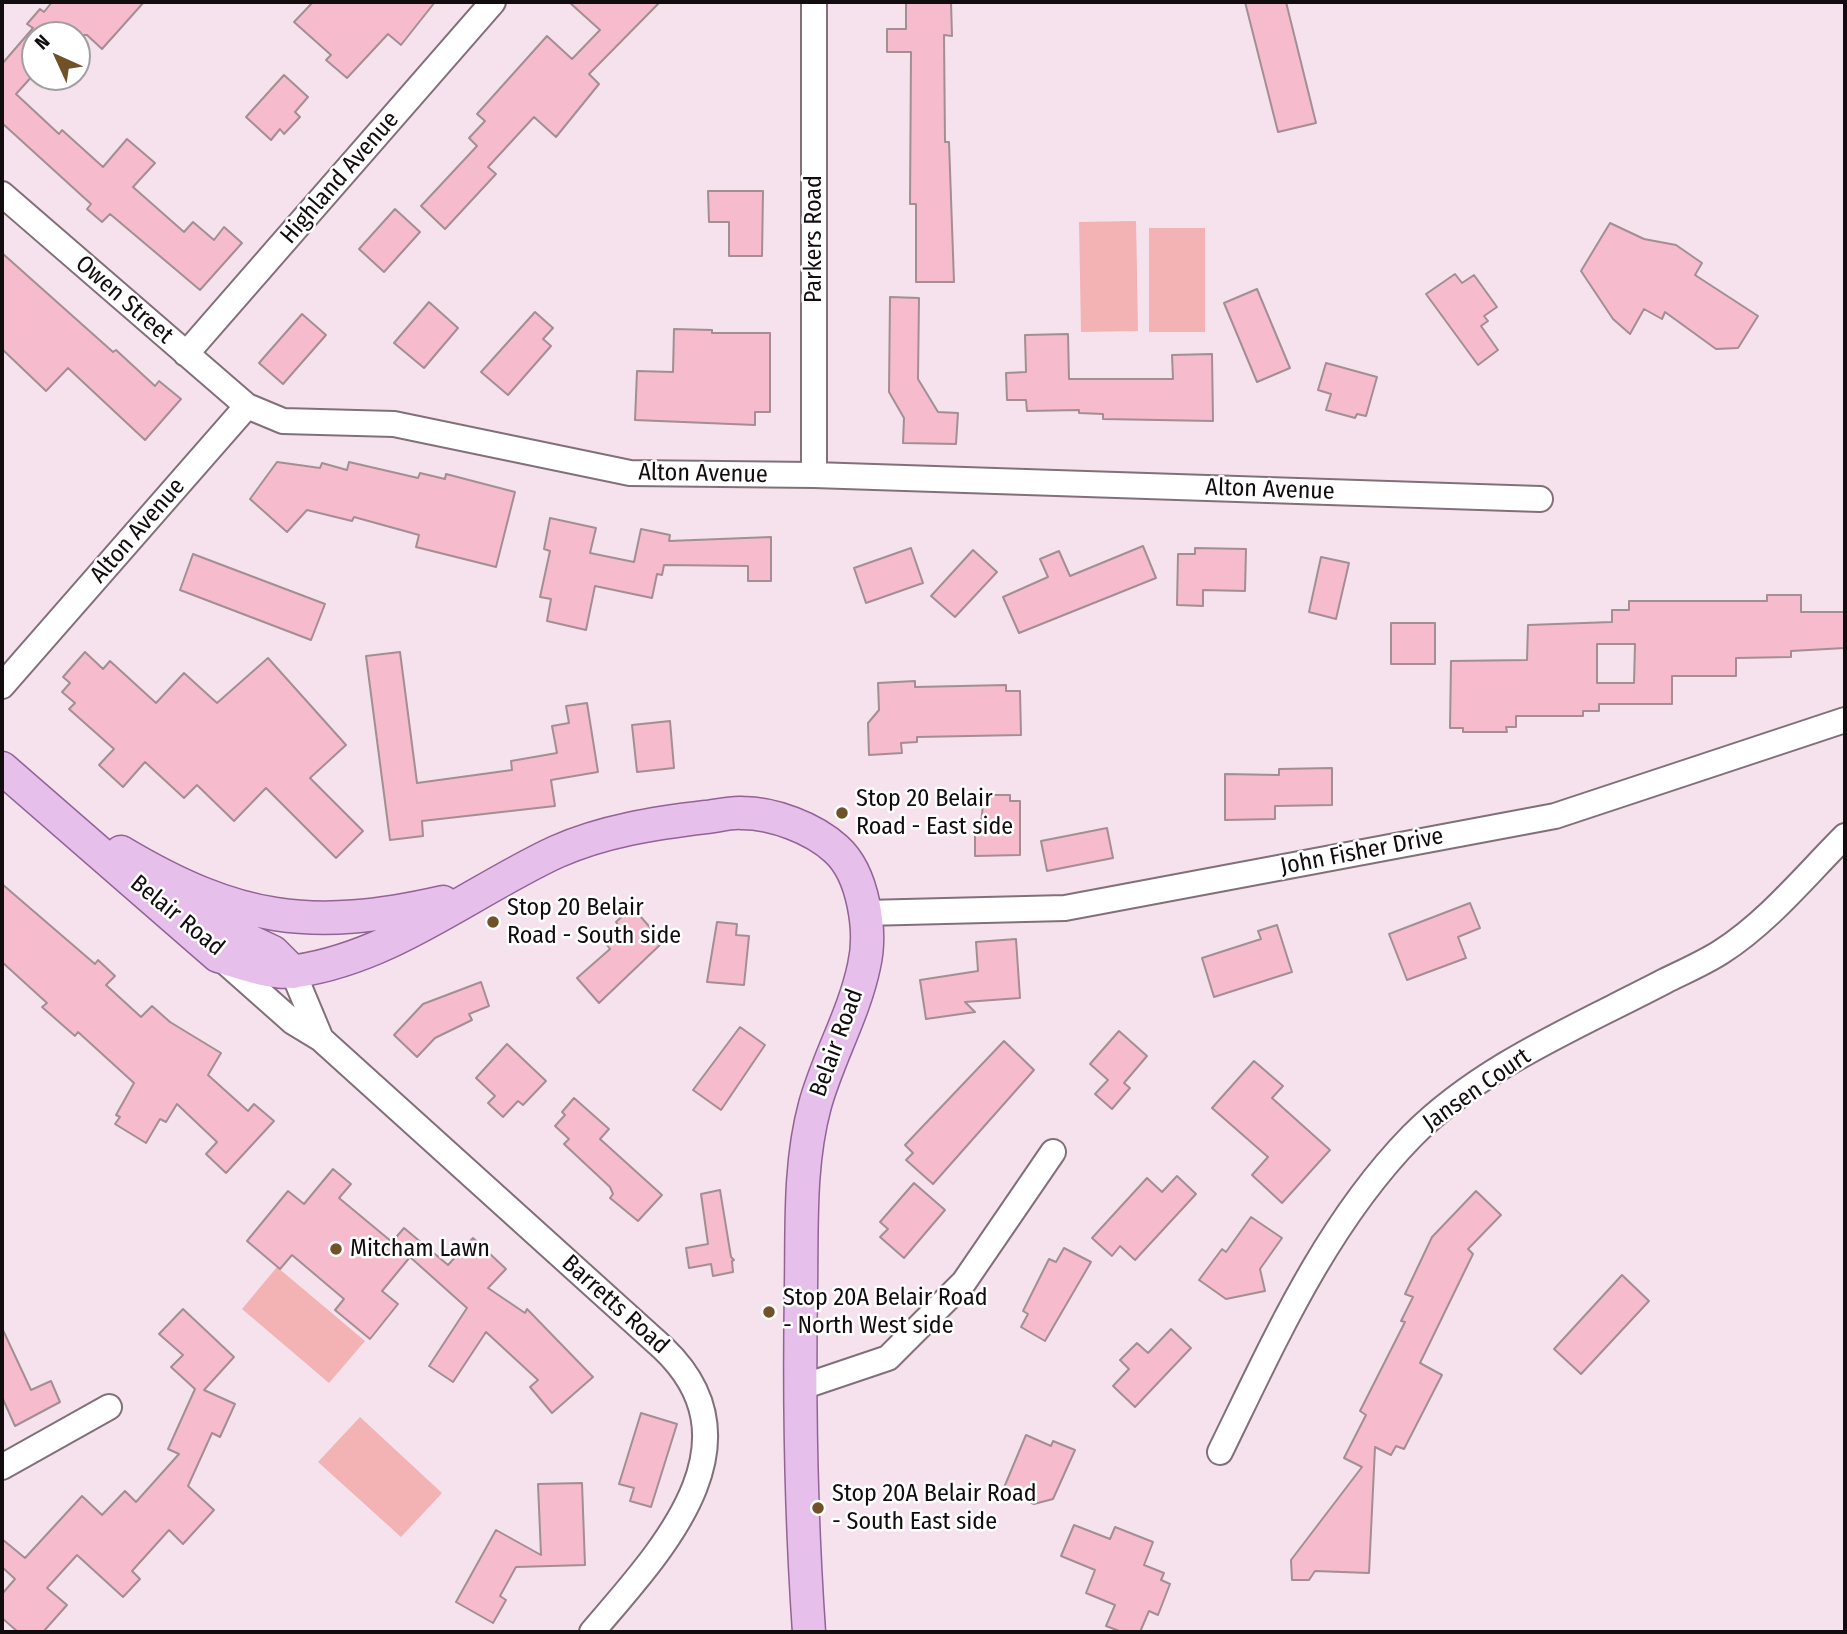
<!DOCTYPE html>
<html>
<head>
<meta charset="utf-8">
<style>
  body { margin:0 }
  #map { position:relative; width:1847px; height:1634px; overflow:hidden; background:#f5e2ed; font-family:"Fira Sans Condensed",sans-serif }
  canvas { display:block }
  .frame { position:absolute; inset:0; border:4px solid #120c0f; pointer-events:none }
  .north { position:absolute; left:21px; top:21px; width:70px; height:70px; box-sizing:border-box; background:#fff; border:2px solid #a09e9f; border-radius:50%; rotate:315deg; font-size:19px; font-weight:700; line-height:28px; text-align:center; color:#120c0f }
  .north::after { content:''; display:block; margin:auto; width:24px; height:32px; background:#715228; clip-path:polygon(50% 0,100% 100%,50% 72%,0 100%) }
</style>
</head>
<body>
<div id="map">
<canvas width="1847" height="1634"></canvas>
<div class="frame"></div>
<div class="north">N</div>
</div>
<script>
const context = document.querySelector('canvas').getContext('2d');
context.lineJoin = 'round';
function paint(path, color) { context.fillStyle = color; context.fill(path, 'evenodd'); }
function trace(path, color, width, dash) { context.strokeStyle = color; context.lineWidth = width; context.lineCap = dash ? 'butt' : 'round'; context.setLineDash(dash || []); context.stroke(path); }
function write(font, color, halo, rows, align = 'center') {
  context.font = font + ' "Fira Sans Condensed",sans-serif'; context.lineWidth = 5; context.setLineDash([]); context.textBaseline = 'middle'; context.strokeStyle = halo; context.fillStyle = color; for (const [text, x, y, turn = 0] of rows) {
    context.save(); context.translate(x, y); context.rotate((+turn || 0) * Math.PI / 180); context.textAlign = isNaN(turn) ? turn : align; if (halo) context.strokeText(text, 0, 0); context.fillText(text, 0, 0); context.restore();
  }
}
const green = new Path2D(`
  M1136,221L1138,331L1081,332L1079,222Z
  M1149,228H1205V332H1149Z
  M277,1267L365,1341L329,1383L242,1309Z
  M360,1417L442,1493L401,1537L318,1462Z`);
const building = new Path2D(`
  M52,2H144L102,49L87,35H41L35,30V73L16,94L59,134L62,130L103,167L127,139L155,163L133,187L184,232L193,222L214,240L224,227L242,243L200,290L110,214L102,222L87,209L91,204L2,123V64L33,28L27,24L40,9L44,12Z
  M313,2H435L401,45L388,34L347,78L326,60L331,55L294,22Z
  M569,2H660L589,74L599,84L556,137L534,117L488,167L496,174L445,229L421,206L477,146L469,138L485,121L477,114L547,36L572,59L600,30Z
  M906,2H951L952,36L944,35L945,142H949L954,282H916V204H910L911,52H887V29H906Z
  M1245,2H1286L1316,123L1278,132Z
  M284,75L308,97L295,112L300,117L284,134L280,129L271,140L246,117Z
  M708,191H763L762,256H729V222H709Z
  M395,209L420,232L384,272L359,249Z
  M1610,223L1644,239L1676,245L1702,263L1695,275L1758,316L1738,348L1716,349L1665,312L1662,319L1644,309L1630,334L1613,319L1581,271Z
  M2,253L113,352L116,350L155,386L159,381L181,399L145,440L68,368L46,391L2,349Z
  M1455,274L1462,283L1474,275L1497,307L1484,316L1488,321L1481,326L1498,350L1478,365L1426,294Z
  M1257,289L1290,368L1257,382L1224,303Z
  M890,297L919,298L918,379L938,412L958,413L956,444L903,443L904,418L889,392Z
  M429,302L458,328L424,368L394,343Z
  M535,312L553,328L543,339L551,346L508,395L481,372Z
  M302,314L326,335L283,384L259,363Z
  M674,329L712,330V333H770V412H755V425L635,420L637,371L673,372Z
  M1068,334L1069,379H1173L1172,355L1212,354L1213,421L1103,419V414L1079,413V410L1027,411L1026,400H1007L1006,373L1026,372L1025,335Z
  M1326,363L1377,377L1366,416L1357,414L1355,418L1326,410L1331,394L1318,390Z
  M277,462L320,468L322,463L347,470L349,462L418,478L420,473L445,479L446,474L515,492L496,567L416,547L419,535L354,517L352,521L307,510L287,532L250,499Z
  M550,518L596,528L590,553L634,562L641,529L670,535L669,541L771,537V581H748V566L664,565L662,575L657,574L652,598L595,586L586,630L547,621L551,599L540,597L550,551L544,549Z
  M1143,546L1156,578L1019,633L1003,597L1048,577L1040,559L1059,551L1070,576Z
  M911,548L923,583L866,603L854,568Z
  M1195,548L1246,549L1245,591L1203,590V606L1177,605L1178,554H1195Z
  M973,550L997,572L955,617L931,596Z
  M193,554L325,604L311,640L180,590Z
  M1321,557L1349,563L1336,619L1309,612Z
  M1767,595H1801V612H1845V648L1791,651V657L1736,658V676H1672V704H1599V711H1583V716H1516V727H1506L1507,732H1463V728H1450L1451,661L1527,660L1528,625L1612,622V610H1629V601H1767ZM1597,644H1635L1634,683H1597Z
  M1391,623H1435V664H1391Z
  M85,652L103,669L110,661L156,703L184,673L217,703L268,658L346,745L310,778L363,831L336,858L266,788L234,821L197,785L184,798L145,762L123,787L99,765L114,749L69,709L75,703L62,692L70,683L63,677Z
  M400,652L417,783L512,770L511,761L557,753L552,726L569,723L566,706L587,703L598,772L551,780L555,806L422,821L423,836L390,840L366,656Z
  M915,681V687L1006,685V691H1020L1021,735L917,737V742L901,743L902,753L869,755L868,723L879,710L878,683Z
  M670,721L674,768L637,772L632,725Z
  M1332,768V805L1275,806V819L1225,820V774L1279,775V769Z
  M984,795H1010V801H1020V855L975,856V832H980Z
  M1107,828L1113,858L1047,871L1041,841Z
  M2,884L95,964L98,960L115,976L106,985L141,1017L152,1006L170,1022L221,1053L208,1075L248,1111L254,1104L274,1121L226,1173L206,1154L217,1142L177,1104L166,1122L160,1119L146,1143L115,1124L120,1117L116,1115L134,1083L78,1032L75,1036L42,1007L47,1003L2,962Z
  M1470,903L1480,928L1458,937L1466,958L1407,980L1389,934Z
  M632,907L663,942L599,1003L577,978L610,949L603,940L619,926L616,922Z
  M717,922L737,924L736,935L749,936L744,985L707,982Z
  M1277,925L1292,972L1214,997L1202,958L1261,939L1258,931Z
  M1016,939L1020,998L965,1002L975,1012L926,1019L920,980L978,971L976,942Z
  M481,982L489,1006L469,1014L472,1020L435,1038L417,1057L394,1035L423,1004Z
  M740,1027L765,1045L721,1110L693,1090Z
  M1119,1031L1147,1056L1124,1083L1130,1088L1112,1109L1095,1094L1108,1080L1090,1064Z
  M1004,1041L1034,1070L933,1184L906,1160L913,1153L905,1145Z
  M507,1044L546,1081L523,1105L518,1101L503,1117L488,1103L495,1096L476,1078Z
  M1254,1061L1283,1086L1272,1098L1330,1150L1282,1203L1252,1175L1268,1157L1212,1108Z
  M574,1098L609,1129L600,1139L662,1195L638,1221L610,1198L613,1194L610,1187L564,1144L569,1139L555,1126L565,1115L562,1112Z
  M333,1169L351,1184L339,1198L392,1242L404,1228L448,1265L473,1238L506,1269L488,1288L525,1313L527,1309L593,1377L552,1413L530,1387L538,1380L486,1332L453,1382L429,1366L467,1308L410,1257L382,1291L398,1304L370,1339L335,1310L344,1299L292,1255L280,1269L247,1241L288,1191L304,1204Z
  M1177,1176L1196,1194L1135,1260L1120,1246L1112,1256L1092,1238L1147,1178L1162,1192Z
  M914,1183L945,1210L904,1258L880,1237L888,1229L880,1222Z
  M720,1190L731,1257L734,1260L732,1261L733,1272L713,1276L711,1264L689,1268L686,1248L708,1244L701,1194Z
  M1476,1191L1501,1215L1468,1249L1473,1254L1420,1363L1442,1375L1404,1449L1396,1446L1391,1455L1375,1447L1369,1573L1315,1571L1309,1580H1292L1291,1560L1362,1467L1344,1458L1366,1415L1360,1411L1405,1322L1401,1321L1413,1297L1405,1294L1432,1237Z
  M1251,1217L1282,1238L1260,1269L1265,1291L1226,1299L1199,1280L1222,1249L1226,1252Z
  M1064,1248L1091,1262L1045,1341L1021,1327L1028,1314L1023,1311L1049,1259L1056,1262Z
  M1622,1275L1649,1301L1581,1374L1554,1349Z
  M183,1309L234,1357L204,1390L235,1404L220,1437L212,1433L188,1486L214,1510L183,1544L169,1530L132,1571L140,1579L123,1597L77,1555L47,1588L67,1605L43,1632H18L2,1618V1594L15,1579L2,1567V1539L25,1558L82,1496L102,1515L125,1491L136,1502L179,1454L168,1449L195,1389L171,1367L183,1355L159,1334Z
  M2,1328L31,1390L51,1381L60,1402L15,1426L2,1397Z
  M1171,1329L1191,1348L1135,1407L1113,1386L1129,1369L1120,1360L1137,1343L1148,1353Z
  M641,1413L677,1424L651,1507L630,1501L634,1488L619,1484Z
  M1026,1435L1051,1446L1053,1441L1075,1450L1053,1499L1034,1504L1003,1490Z
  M582,1483L585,1565L516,1567L500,1596L506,1600L493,1623L456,1602L496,1530L541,1555L538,1484Z
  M1074,1525L1110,1539L1115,1527L1153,1542L1144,1565L1164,1573L1161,1580L1170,1584L1158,1615L1149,1611L1140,1632H1122L1106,1626L1115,1605L1086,1593L1095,1570L1061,1556Z`);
const minor = new Path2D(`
  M2,194L247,406
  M186,354L493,2
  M814,475V2
  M2,686L247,406L283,421L394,424L630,473L814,475L1540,499
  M865,913L1065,908L1555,816L1845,720
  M223,960L293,1022L321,1039L663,1348C765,1445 658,1554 592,1632
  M293,972L321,1039
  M799,1388L888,1358L964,1282L1053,1152
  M1220,1452C1274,1342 1325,1225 1412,1136C1481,1066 1579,1026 1665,981C1683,972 1704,963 1721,952C1768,922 1806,875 1845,836
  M2,1467L109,1407`);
const major = new Path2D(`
  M2,768L218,956C242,963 272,975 297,971C392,957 470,892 556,852C603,831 655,823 706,817C717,816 730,812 742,813C773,813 813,828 836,849C864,874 872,932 864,966C854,1014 828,1058 815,1105C799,1164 802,1226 801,1287C799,1403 801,1517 809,1632
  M121,852C237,921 311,932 443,902
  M186,901L209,922L273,952L293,972`);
const markers = [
  [842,813,7,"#715228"],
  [493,922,7,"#715228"],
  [336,1249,7,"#715228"],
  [769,1312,7,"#715228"],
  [818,1508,7,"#715228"]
];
const streetNames = [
  ["Highland Avenue",340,178,-49],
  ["Parkers Road",814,239,-90],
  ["Owen Street",124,300,41],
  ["Alton Avenue",703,474,1],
  ["Alton Avenue",1270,490,2],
  ["Alton Avenue",138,531,-49],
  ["John Fisher Drive",1362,852,-11],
  ["Belair Road",177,916,39],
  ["Belair Road",837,1043,-70],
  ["Jansen Court",1477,1090,-35],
  ["Barretts Road",615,1305,42]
];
const poiNames = [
  ["Stop 20 Belair",856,799],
  ["Road - East side",856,827],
  ["Stop 20 Belair",507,908],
  ["Road - South side",507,936],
  ["Mitcham Lawn",350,1249],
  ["Stop 20A Belair Road",783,1298],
  ["- North West side",783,1326],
  ["Stop 20A Belair Road",832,1494],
  ["- South East side",832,1522]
];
paint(green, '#f3b2b3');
paint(building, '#f6bbcc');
trace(building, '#a28e93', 2);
trace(minor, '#81707a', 28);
trace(major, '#916495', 35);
trace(minor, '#fff', 24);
trace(major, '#e6bfeb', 32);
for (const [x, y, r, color] of markers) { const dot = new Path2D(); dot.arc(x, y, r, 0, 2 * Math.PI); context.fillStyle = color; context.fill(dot); trace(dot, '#fff', 2.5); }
write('24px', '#120c0f', '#fff', streetNames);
write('24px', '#120c0f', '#fff', poiNames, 'left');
</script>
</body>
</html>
